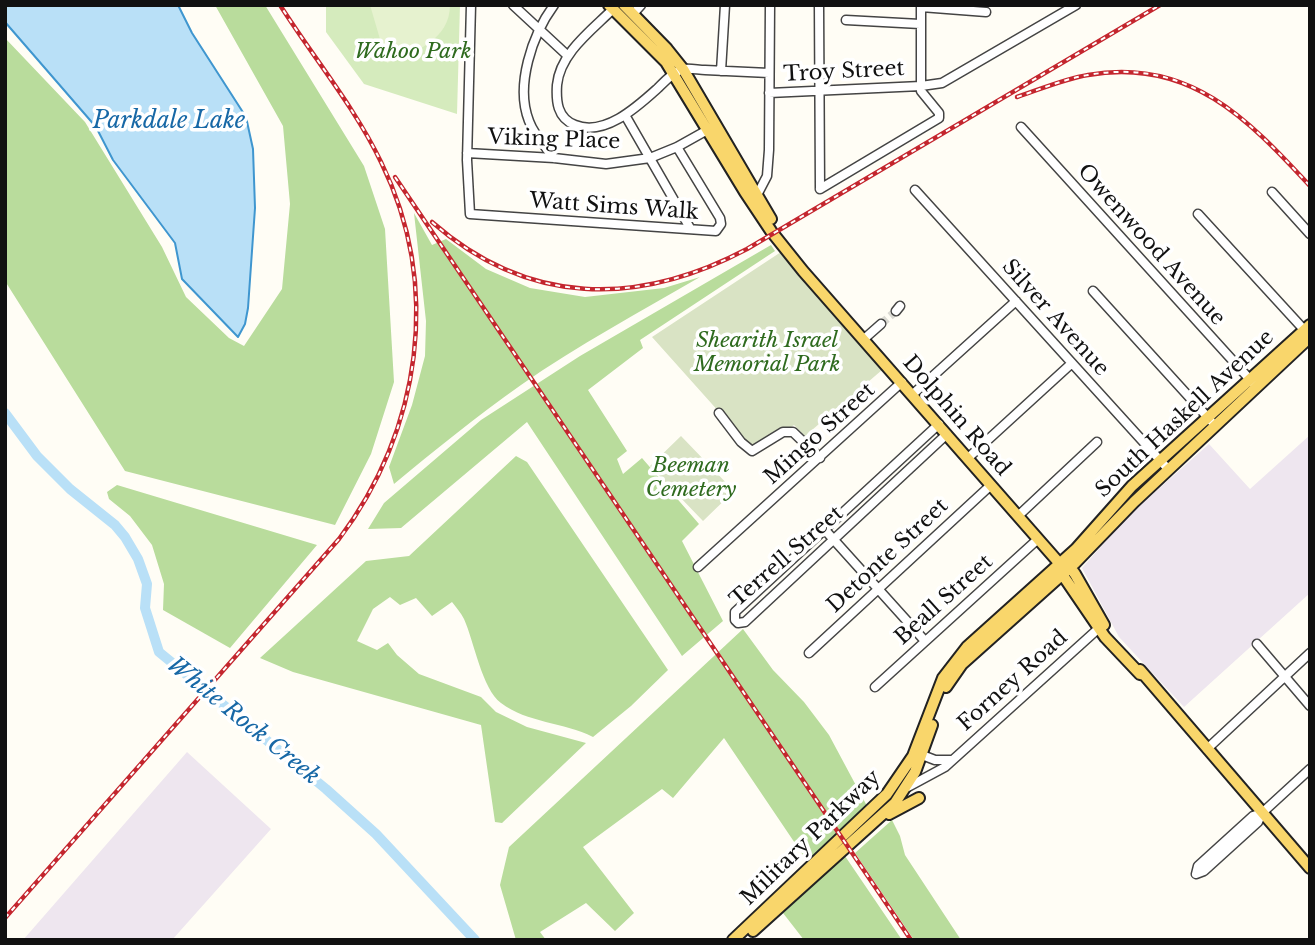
<!DOCTYPE html>
<html>
<head>
<meta charset="utf-8">
<style>
  body { margin:0 }
  #map { position:relative; width:1315px; height:945px; overflow:hidden; background:#fffdf5; font-family:"Libre Baskerville",serif }
  canvas { display:block }
  .frame { position:absolute; inset:0; border:7px solid #111; pointer-events:none }
</style>
</head>
<body>
<div id="map">
<canvas width="1315" height="945"></canvas>
<div class="frame"></div>
</div>
<script>
const context = document.querySelector('canvas').getContext('2d');
context.lineJoin = 'round';
function paint(path, color) { context.fillStyle = color; context.fill(path, 'evenodd'); }
function trace(path, color, width, dash) { context.strokeStyle = color; context.lineWidth = width; context.lineCap = dash ? 'butt' : 'round'; context.setLineDash(dash || []); context.stroke(path); }
function write(font, color, halo, rows, align = 'center') {
  context.font = font + ' "Libre Baskerville",serif'; context.lineWidth = 7; context.setLineDash([]); context.textBaseline = 'middle'; context.strokeStyle = halo; context.fillStyle = color; for (const [text, x, y, turn = 0] of rows) {
    context.save(); context.translate(x, y); context.rotate((+turn || 0) * Math.PI / 180); context.textAlign = isNaN(turn) ? turn : align; if (halo) context.strokeText(text, 0, 0); context.fillText(text, 0, 0); context.restore();
  }
}
const industrial = new Path2D(`
  M1310,435V593L1184,707L1119,637L1082,568L1128,516L1209,444L1250,489Z
  M187,752L271,829L172,940H23Z`);
const green = new Path2D(`
  M326,5H460L457,114L364,84L326,32Z`);
const forest = new Path2D(`
  M215,5H265L364,166L385,229L394,382L371,454L335,525L125,471L5,281V38L85,122L162,247L186,297L229,338L244,346L282,289L290,204L283,126Z
  M414,213L432,245L446,239L486,269L530,288L585,297L664,288L700,277C640,312 578,345 521,385C477,416 435,450 394,484L389,467L412,405L425,356L426,321Z
  M771,245L775,251L640,340L643,348L588,390L627,451L617,459L623,474L642,458L699,524L682,541L723,621L682,656L527,422L401,528L368,529L384,503L481,420L580,356Z
  M516,456L527,462L668,670L631,706L593,737C564,722 527,723 501,703C482,689 474,641 464,619C461,613 456,607 452,602L432,616L416,598L400,605L390,597L373,609L357,641L377,650L388,643L397,655L419,674L481,697L496,712L527,727L586,743L502,823L495,822L481,725L293,672L260,658L366,561L409,556Z
  M117,485L317,545L230,648L163,610L164,584L152,545L130,516L109,499L107,492Z
  M743,629L773,670L804,702L829,735L867,806L807,861L724,738L673,798L662,789L583,847L634,913L615,931L586,903L540,932L546,940H516L500,885L509,847Z
  M892,820L900,836L905,855L961,940H914L855,853Z
  M845,856L902,940H804L783,913Z`);
const cemetery = new Path2D(`
  M781,252L882,370L805,436L794,425L754,451L652,337Z
  M681,436L734,491L703,521L650,466Z`);
const pitch = new Path2D(`
  M370,5H450C450,40 414,53 387,63Z`);
const water = new Path2D(`
  M5,5H178L192,33L246,117L253,149L255,208L248,308L245,324L238,337L182,279L175,243L113,160L96,127L5,22Z`);
const river = new Path2D(`
  M5,413L37,456L70,489L115,525L125,537L138,559L147,584L145,608L159,652L326,789L376,834L475,940`);
const minorTunnel = new Path2D(`
  M881,324L896,311`);
const minor = new Path2D(`
  M471,5L467,160L470,214L716,231L721,224L720,218L677,147
  M513,5L568,56
  M554,5C532,35 515,86 529,121C534,135 545,146 554,158
  M819,5L820,189
  M921,7L986,12
  M613,9C592,30 560,53 557,85C556,101 557,118 575,125C605,137 638,106 658,88C665,81 674,71 684,69C690,68 699,70 705,70C726,71 748,72 769,73
  M633,14L641,5
  M846,20L920,24
  M721,71L725,5
  M769,93L921,86L942,83L1076,5
  M625,115L690,228
  M1021,127L1254,384
  M467,153L554,158L606,164L650,158L677,147L711,128
  M820,189L939,118V113L921,91V5
  M915,190L1168,469
  M1272,192L1310,234
  M755,199L767,176L769,150L770,5
  M1198,214L1307,333
  M1093,291L1211,421
  M896,311L900,306
  M864,339L881,324
  M913,394L1016,301
  M719,413L741,442L752,451L783,432H793L820,458
  M939,424L735,612V620L738,623L745,622L947,434
  M968,458L1072,363
  M1018,516L1097,442
  M825,530L925,641
  M698,567L902,382
  M1257,644L1310,706
  M809,653L991,485
  M875,687L1038,539
  M1207,749L1310,653
  M922,755L935,760H952
  M908,787L945,767L1099,628
  M1262,813L1253,816L1198,866L1196,874L1204,871L1258,822L1262,813L1310,769`);
const major = new Path2D(`
  M609,5L666,62L745,192L771,231L803,271L1060,564L1062,574L1105,637L1140,674L1144,675
  M624,5L667,49L683,69L771,219
  M1066,566L1070,567L1075,574L1104,625
  M1140,670L1310,868
  M946,687L962,664L1075,563L1134,502L1310,337
  M889,814L919,798
  M753,931L895,803L915,772L932,725
  M733,940L887,794L913,756L943,678L967,647L1076,549L1132,486L1310,325`);
const rail = new Path2D(`
  M1017,97C1041,89 1064,79 1088,75C1189,57 1248,119 1310,186
  M395,177L911,940
  M432,222C528,306 637,307 747,249L1160,5
  M5,918L339,539C421,431 442,286 381,162C354,106 313,57 280,5`);
const parkNames = [
  ["Wahoo Park",413,52],
  ["Shearith Israel",767,341],
  ["Memorial Park",767,365],
  ["Beeman",691,466],
  ["Cemetery",691,490]
];
const streetNames = [
  ["Troy Street",844,72,-3],
  ["Viking Place",554,140,2],
  ["Watt Sims Walk",614,207,4],
  ["Owenwood Avenue",1151,245,48],
  ["Silver Avenue",1055,318,48],
  ["South Haskell Avenue",1185,414,-43],
  ["Dolphin Road",956,416,49],
  ["Mingo Street",820,434,-42],
  ["Detonte Street",888,556,-43],
  ["Terrell Street",787,557,-41],
  ["Beall Street",944,600,-42],
  ["Forney Road",1013,681,-42],
  ["Military Parkway",811,838,-44]
];
const waterNames = [
  ["Parkdale Lake",169,122],
  ["White Rock Creek",243,721,39]
];
paint(industrial, '#eee6ef');
paint(green, '#d5ebbd');
paint(forest, '#b9dc9c');
paint(cemetery, '#d9e3c4');
paint(pitch, '#e6f2cf');
paint(water, '#b9e0f7');
trace(water, '#3f96cf', 2);
trace(river, '#b9e0f7', 10);
trace(minorTunnel, '#dbdad3', 8, [8, 4]);
trace(minor, '#444', 11);
trace(major, '#222', 14);
trace(minor, '#fff', 8);
trace(major, '#f9d66b', 10);
trace(rail, '#c4262e', 4.5);
trace(rail, '#fff', 2, [5]);
write('italic 21px', '#2f6b1f', '#fff', parkNames);
write('21px', '#111', '#fff', streetNames);
write('italic 23px', '#1768a6', '#fff', waterNames);
</script>
</body>
</html>
